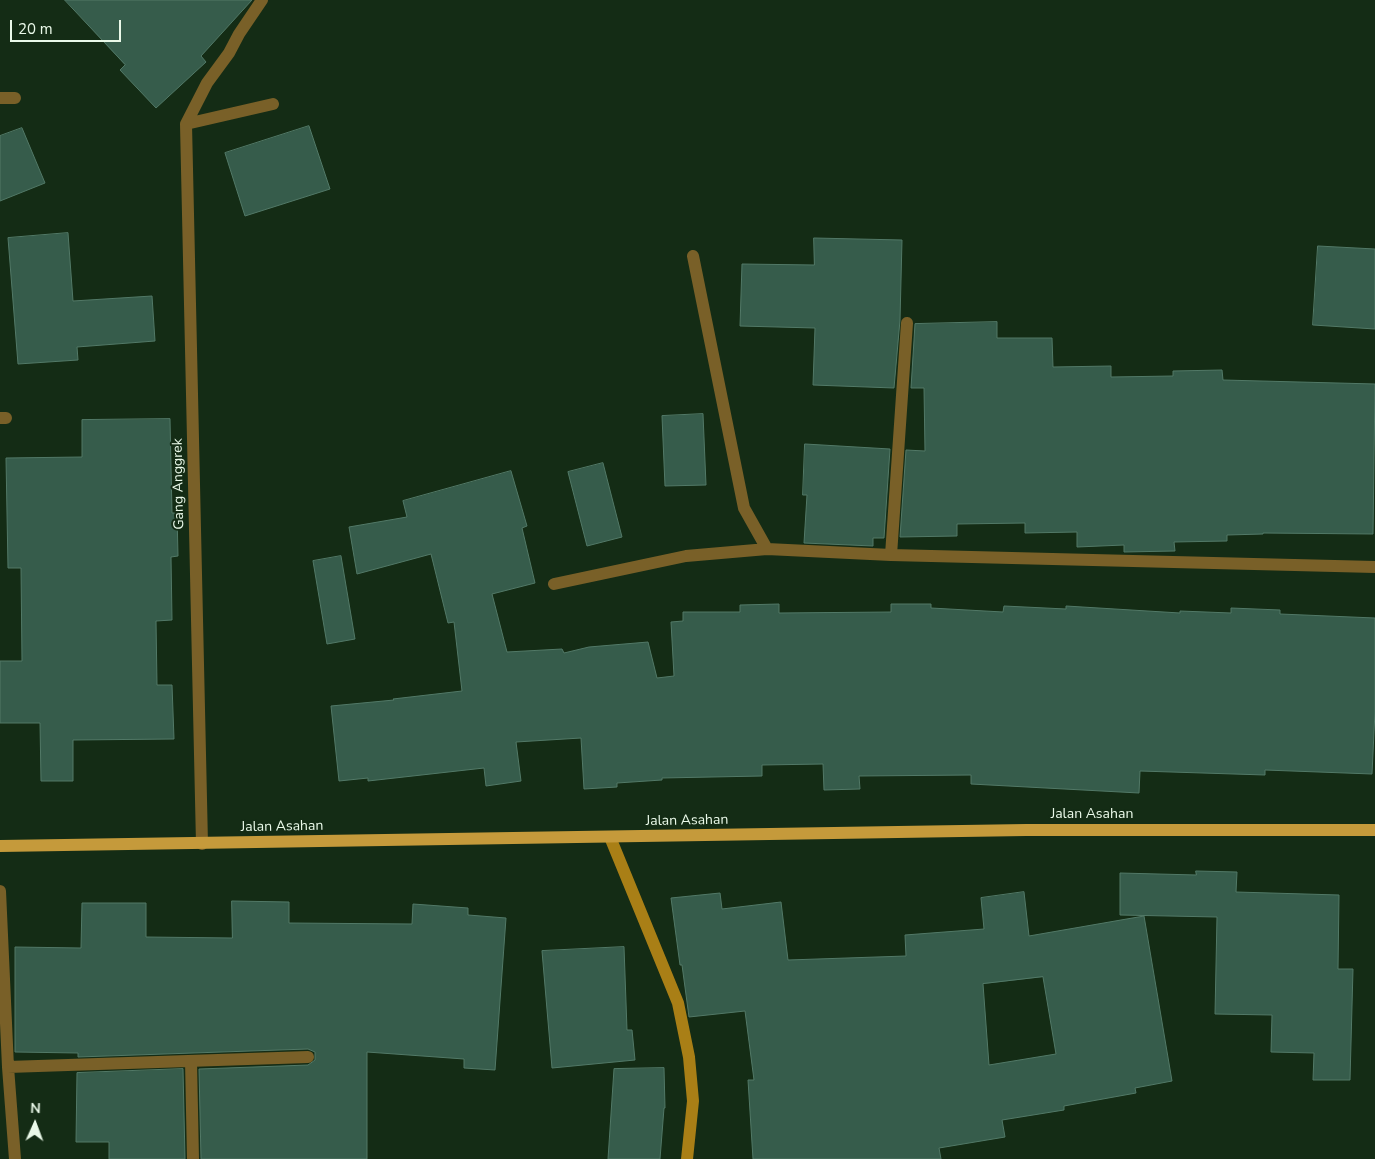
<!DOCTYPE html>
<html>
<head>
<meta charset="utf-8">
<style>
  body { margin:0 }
  #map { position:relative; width:1375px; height:1159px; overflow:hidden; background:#142c15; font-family:"Nunito Sans",sans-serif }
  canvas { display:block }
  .north { position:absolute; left:10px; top:1099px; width:50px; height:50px; -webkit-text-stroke:4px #142c15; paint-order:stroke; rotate:2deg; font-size:14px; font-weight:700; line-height:20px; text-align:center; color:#eaf9e9 }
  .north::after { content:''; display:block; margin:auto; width:18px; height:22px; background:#eaf9e9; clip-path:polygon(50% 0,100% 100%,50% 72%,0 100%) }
  .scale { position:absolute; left:10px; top:20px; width:111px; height:22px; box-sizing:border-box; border:2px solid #eaf9e9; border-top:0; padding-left:6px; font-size:15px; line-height:18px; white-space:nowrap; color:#eaf9e9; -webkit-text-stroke:4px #142c15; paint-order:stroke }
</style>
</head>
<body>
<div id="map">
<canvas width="1375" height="1159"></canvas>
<div class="north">N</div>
<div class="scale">20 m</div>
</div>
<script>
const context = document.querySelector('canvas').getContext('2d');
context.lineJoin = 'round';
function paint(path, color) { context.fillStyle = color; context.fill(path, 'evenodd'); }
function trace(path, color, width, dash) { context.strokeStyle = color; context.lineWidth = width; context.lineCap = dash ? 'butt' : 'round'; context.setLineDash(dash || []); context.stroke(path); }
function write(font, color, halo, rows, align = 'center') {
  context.font = font + ' "Nunito Sans",sans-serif'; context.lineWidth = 4; context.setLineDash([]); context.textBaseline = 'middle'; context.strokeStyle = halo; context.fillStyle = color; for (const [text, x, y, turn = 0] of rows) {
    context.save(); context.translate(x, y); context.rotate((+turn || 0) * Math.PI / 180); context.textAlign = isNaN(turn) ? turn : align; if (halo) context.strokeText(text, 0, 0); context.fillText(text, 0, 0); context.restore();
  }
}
const building = new Path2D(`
  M65,0H252L201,56L206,62L156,108L120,70L125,65Z
  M309,126L330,189L245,216L225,153Z
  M22,128L45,183L0,201V136Z
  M68,233L73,301L152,296L155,341L77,347L78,360L18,364L8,238Z
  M814,238L902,240L900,320L894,388L813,385L815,328L740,326L742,264L814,265Z
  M1318,246L1375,249V329L1313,325Z
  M997,322V338H1052L1053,367L1111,366V377L1173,376V371L1222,370L1223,380L1375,384L1373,534L1263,533V534L1227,535V541L1174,542L1175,551L1124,552V545L1077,547V532L1025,533V523L957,524V536L900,537L906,450L925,451L924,388H911L915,324Z
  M703,414L706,485L665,486L662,416Z
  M170,419L172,513H177L178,556L171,557L172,620L156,621L157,685H172L174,739L73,740V781H41L40,723H0V661H22L21,568H8L6,458L82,457V420Z
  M805,444L890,449L884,538H873V546L804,543L807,495H803Z
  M603,463L622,537L587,546L568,472Z
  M511,471L527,526L522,528L535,583L492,594L507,652L562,649L564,653L589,647L648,642L657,678L674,676L671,622L683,621V612H740V605L779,604V613L891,612V604H931V608L1003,612L1004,606L1066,609V606L1180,613V611L1231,613V608L1280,610V614L1375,618V711L1372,774L1265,770V775L1140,771L1139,793L971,784V775L859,776L860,789L824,790L823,764L762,765V776L662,778V780L617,783V787L584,789L581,738L516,742L521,781L486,786L484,768L368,781V778L339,781L331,706L394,700L393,699L462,691L454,622L448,623L431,554L357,574L349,527L407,517L403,501Z
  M341,556L355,639L327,644L313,561Z
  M1196,871L1237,872L1236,892L1339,895L1338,969H1353L1350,1080H1313L1314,1053L1271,1052L1272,1015L1215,1014L1217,917L1120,915V873L1196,875Z
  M1024,892L1029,936L1144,916L1172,1081L1135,1088L1136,1093L1064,1106V1110L1002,1120L1005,1137L939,1148L941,1159H753L748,1080H754L745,1011L689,1017L682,965H680L671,898L720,893L722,909L781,902L788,960L906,956L905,935L984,929L981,898ZM1043,977L1056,1054L989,1065L983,984Z
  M232,901L289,902V923L412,924L413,904L468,908V915L506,918L495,1070L464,1068V1059L367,1052V1159H201L199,1069L308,1065L315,1060V1052L308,1049L78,1057V1053L15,1052V947L81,948L82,903H146V937L232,938Z
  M624,947L627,1030H632L635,1060L552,1068L542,951Z
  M664,1068L665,1108H664L660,1159H608L614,1069Z
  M183,1069L185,1159H109V1142H76L77,1073Z`);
const street = new Path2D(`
  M0,98H15
  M186,124L273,104
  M693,256L744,508L767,549
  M0,418H6
  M891,555L907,323
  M554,584L686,556L767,549L891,555L1375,567
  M202,844L186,124L207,83L229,53L239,34L262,0
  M0,891L8,1067L15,1159
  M191,1061L193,1159
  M8,1067L308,1057`);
const secondary = new Path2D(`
  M610,837L678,1003L689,1057L693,1101L687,1159`);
const primary = new Path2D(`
  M0,846L1026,830H1375`);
const streetNames = [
  ["Gang Anggrek",179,484,-91],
  ["Jalan Asahan",1092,815],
  ["Jalan Asahan",687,821,-1],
  ["Jalan Asahan",282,827,-1]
];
paint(building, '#365c4b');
trace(building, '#527967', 1);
trace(street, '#796028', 12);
trace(secondary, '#a97f16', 12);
trace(primary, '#c59a3b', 12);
write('14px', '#eaf9e9', '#142c15', streetNames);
</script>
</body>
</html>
